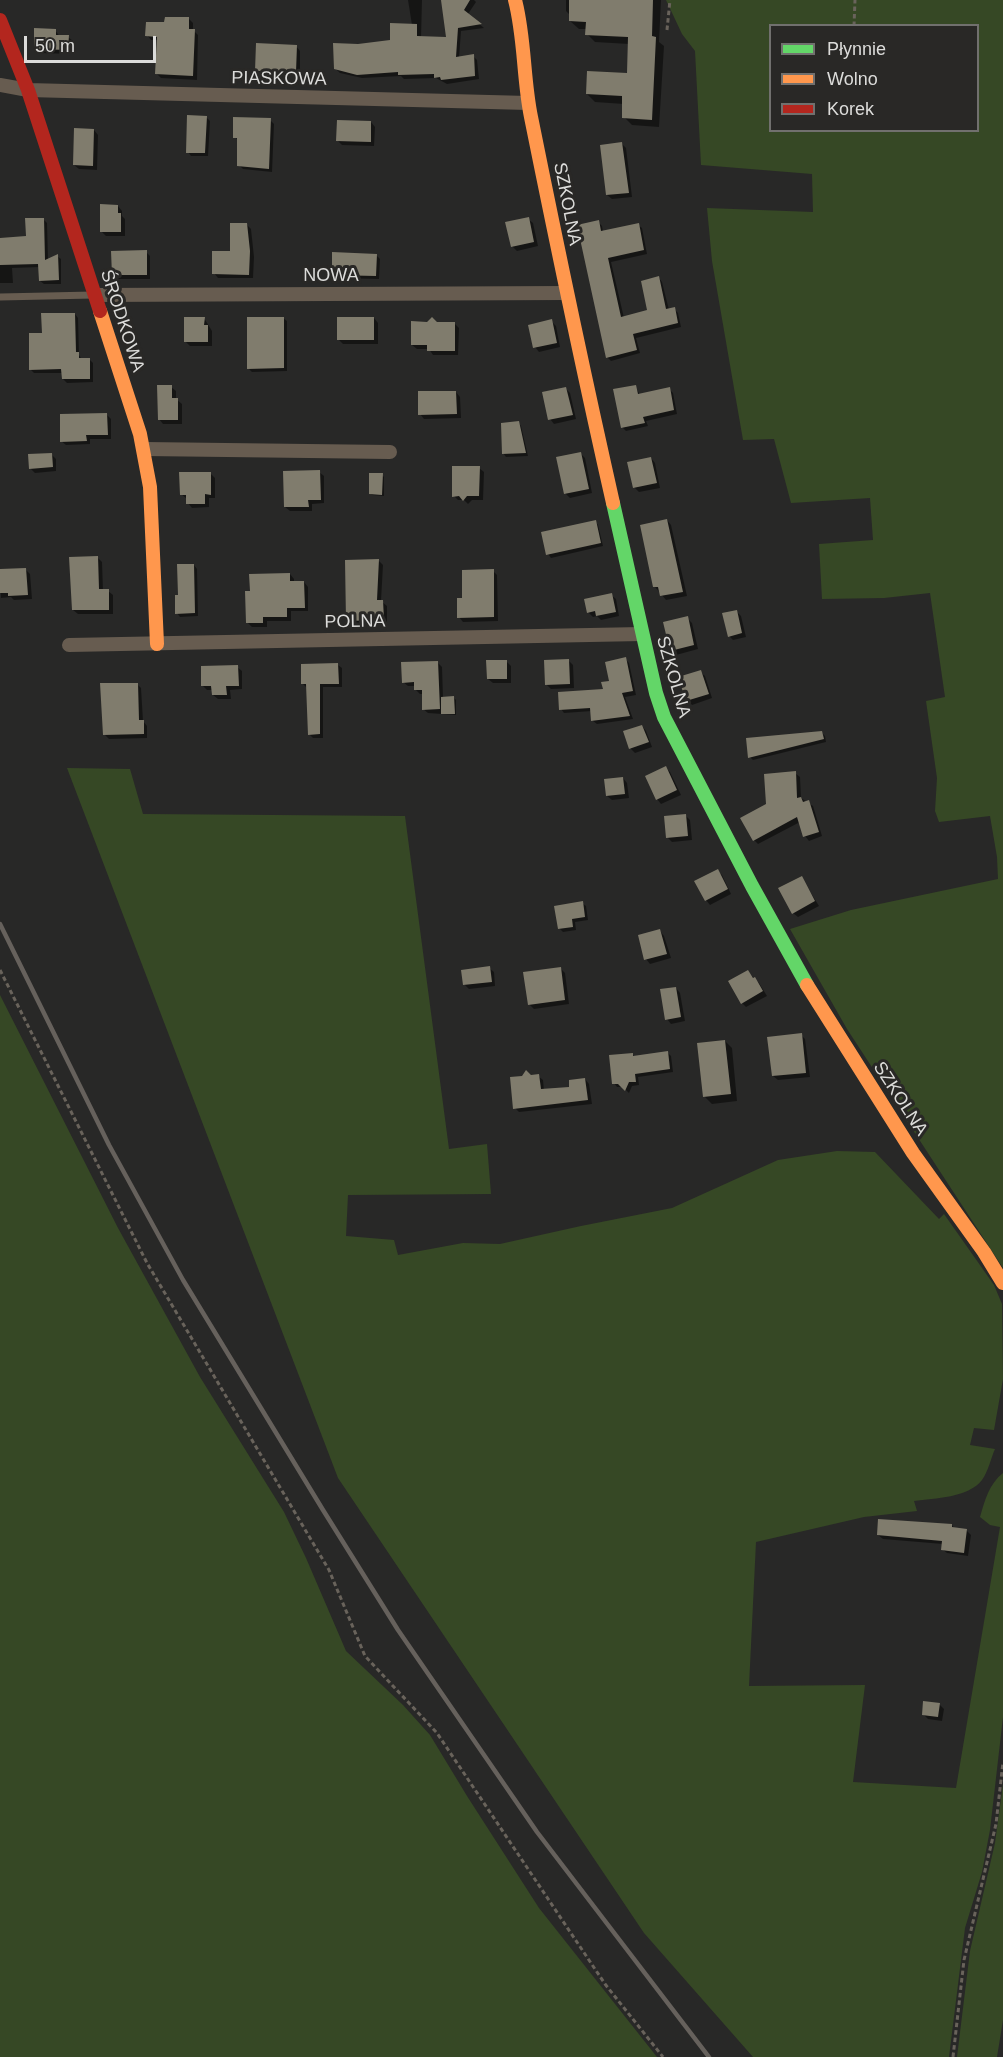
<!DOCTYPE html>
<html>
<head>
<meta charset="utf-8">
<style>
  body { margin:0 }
  #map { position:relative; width:1003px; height:2057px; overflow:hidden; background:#282827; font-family:Arial,sans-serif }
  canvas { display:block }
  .legend { position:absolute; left:769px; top:24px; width:210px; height:108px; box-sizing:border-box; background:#292826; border:2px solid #71706e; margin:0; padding:8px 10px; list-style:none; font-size:18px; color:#dcdcda }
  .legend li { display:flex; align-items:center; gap:12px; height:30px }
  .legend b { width:30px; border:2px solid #71706e }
  .scale { position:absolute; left:24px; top:36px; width:132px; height:27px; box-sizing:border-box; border:3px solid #dcdcda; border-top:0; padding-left:8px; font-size:18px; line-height:21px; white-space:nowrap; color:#dcdcda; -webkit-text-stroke:4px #292826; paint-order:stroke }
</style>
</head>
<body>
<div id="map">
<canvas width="1003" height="2057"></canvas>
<ul class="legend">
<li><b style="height:8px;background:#63d668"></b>Płynnie</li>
<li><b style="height:8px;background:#ff974d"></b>Wolno</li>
<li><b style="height:8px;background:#b3261e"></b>Korek</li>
</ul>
<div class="scale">50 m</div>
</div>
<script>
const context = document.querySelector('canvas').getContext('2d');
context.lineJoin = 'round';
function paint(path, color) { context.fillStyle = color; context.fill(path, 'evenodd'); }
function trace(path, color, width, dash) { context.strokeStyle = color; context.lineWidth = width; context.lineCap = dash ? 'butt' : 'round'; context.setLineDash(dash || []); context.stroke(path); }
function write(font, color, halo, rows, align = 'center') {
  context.font = font + ' Arial,sans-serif'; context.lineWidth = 6; context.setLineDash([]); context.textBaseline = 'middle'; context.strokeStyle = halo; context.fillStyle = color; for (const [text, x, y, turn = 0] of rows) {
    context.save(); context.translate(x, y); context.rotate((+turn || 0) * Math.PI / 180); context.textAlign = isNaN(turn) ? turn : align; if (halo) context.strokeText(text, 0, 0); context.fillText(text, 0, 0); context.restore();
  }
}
const green = new Path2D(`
  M666,0H1003V1268L847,1029L790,929L851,910L998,879L997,857L990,816L939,822L935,811L937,778L926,701L945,697L930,593L884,598L822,599L819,544L873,540L870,498L791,503L774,439L743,440L712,261L707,208L813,212L812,174L701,165L695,51L682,34ZM770,26H978V130H770Z
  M67,768L130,769L143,814L405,816L449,1149L487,1144L491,1194L348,1195L346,1236L394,1240L398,1255L463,1243L500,1244L581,1226L672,1208L778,1160L837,1151L875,1152L939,1219L944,1214L994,1285L1002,1304L1003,1379L994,1430L974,1428L970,1445L995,1449C991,1458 988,1472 982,1480C968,1498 935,1498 914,1501L917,1511L864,1517L756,1542L749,1686L865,1685L853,1782L956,1788L1000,1527L990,1525L980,1517C985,1500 989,1484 1003,1473V1717L990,1830L982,1872L965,1928L949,2057H753L644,1933L338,1478Z
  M0,995L118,1228L200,1377L284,1512L306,1558L346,1651L403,1705L430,1735L467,1796L539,1908L657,2057H0Z
  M1003,1784V2020L997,2057H957L970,1951L995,1843Z`);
const shadow = new Path2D(`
  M408,0H422L421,38L448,39L442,0H474L476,2L468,14L484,28L461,31L459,58L473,56L477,60L479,79L447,84L436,78L404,79L401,76L362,78L340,73L335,68L358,45L391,41L412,25Z
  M566,0H661L659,42L664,46L659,127L632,125L624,117V104L595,102L587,94L628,74L629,44L595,42L587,34V29H579L570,21L571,16L566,11Z
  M189,19L193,23V30L198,35L197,80L161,78L157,74L158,40H151L147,35L166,24Z
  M55,30L60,37H68L73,41L72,54L40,53L35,48Z
  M296,46L300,51V76L289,75V79H272L268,75H261L257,70Z
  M206,117L210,121L208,156H191L188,152Z
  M270,120L274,124L272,172L243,169L239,165V141L235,137Z
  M371,122L375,127L374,146L342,145L338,141Z
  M94,130L98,135L97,170L79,169L74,165Z
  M622,144L626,148L632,197L612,199L607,195Z
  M118,206L122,211V216L125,219V236H106L101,231Z
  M43,219L47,223L48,260L57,256L61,259V284H44L40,281V267L12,268L13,283H0V239L27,237Z
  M528,219L533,223L538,246L517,251L512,246Z
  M598,222L602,226L603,232L638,225L642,228L647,254L611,262L624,318L649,312L659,278L662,282L669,310L674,309L678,313L681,327L636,338L640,353L611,361L607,357Z
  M247,225L251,229L254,257L253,278H218L214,273L232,252Z
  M146,252L150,256V279H118L113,274Z
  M376,255L380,259L379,279L337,278L333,274Z
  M75,314L78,318L79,355L82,360L89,359L93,363V382L67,383L63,379V373H34L30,369L43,335Z
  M204,318L212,331V346H190L185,341Z
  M283,318L287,321V371L252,372L249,369Z
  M374,318L378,323V344H343L339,340Z
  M551,321L556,326L560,347L539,352L535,347Z
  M436,323H454L459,328L458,355H433L429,349H417L412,345Z
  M635,386L640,395L669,389L673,393L677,414L646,421L648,426L626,431L622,427Z
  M171,387L176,391V399L182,404V424H163L159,419Z
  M566,389L570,393L576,419L554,424L550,419Z
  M456,392L460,397L461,418L424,419L420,414Z
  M107,415L111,419V439H90V444L66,445L61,441Z
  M518,422L521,426L528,456L506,457L503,453Z
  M580,453L585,458L592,493L570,498L565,493Z
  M51,454L56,459V471L35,473L30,468Z
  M651,458L655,463L660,488L639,492L634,487Z
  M479,468L484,472L483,500H472L468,504L464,500H458L454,496Z
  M319,472L324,476V503L312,504V511H290L285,507Z
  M210,473L215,478V498H209V507L192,508L188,503L187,499L181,494Z
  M382,475L384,477V496L372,495L370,494Z
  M667,520L671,525L687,596L666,600L655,587Z
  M595,521L598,525L603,546L551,558L548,554Z
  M98,558L102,562L103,591H108L113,595V614H78L73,610Z
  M379,561L383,565L381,601L387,606V624L351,625L347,620Z
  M194,565L197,569L198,616L180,617L177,613L180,596Z
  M25,569L30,574L32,599L14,600L11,597L1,598L0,571Z
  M493,571L497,575L498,621L463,622L459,617L463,600Z
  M290,574L294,579V582H304L308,587V611H291V621H267V627H252L247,622Z
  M611,595L616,599L619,616L601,620L597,616L593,617L588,612Z
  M736,611L741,616L746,637L733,640L729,636Z
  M687,618L692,623L698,649L676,655L671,650Z
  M625,659L629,663L636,695L625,697L633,719L597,724L593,721L592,711L564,713L561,709L605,691Z
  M506,661L511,666V683H493L488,679Z
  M569,661L573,665L574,688L551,689L546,684Z
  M438,663L442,667L443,698H454L456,700V715L428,713L423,709V694H420L415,689V686H408L403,682Z
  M338,665L342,668V687H323V738H313L309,734L307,688L303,684Z
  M237,667L242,671V689L230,690L231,699H218L213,695V690H207L203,686Z
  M700,672L705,676L712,698L692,705L688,700Z
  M137,684L141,688L143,721L147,726V738L109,739L105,735Z
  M642,726L646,731L652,747L635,753L631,749L625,732Z
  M822,733L825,736L826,742L753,760L750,757Z
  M666,768L670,772L681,795L661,804L657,799Z
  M795,773L800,777L801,798L813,806L822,836L809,841L805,836L800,822L758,844L754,840L767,805Z
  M623,778L627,783L629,798L612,800L607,796Z
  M685,815L690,820L692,840L672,842L668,838Z
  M717,871L722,875L731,894L710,905L706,900Z
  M801,877L819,906L798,917L793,913Z
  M582,903L586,906L588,920L575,922L576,930L563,932L559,928Z
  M660,931L664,936L671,958L650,964L646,959Z
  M489,968L494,972L495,986L469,989L464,984Z
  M561,969L565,973L569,1004L534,1009L529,1004Z
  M748,972L759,983L767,996L746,1007L742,1003Z
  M676,988L680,993L685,1021L671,1024L667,1019Z
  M801,1035L805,1039L810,1077L778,1080L773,1076Z
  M725,1041L732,1048L737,1101L712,1104L705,1097Z
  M668,1053L671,1056L673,1072L638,1077L639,1085L632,1086L629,1093L623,1087H617L614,1083L632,1054L635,1057Z
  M531,1076H538L543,1080L544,1091L571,1088L585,1079L589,1084L592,1104L519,1112L515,1108Z
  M952,1525L955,1529L966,1530L971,1535L968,1556L947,1553L942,1549L943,1544L883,1539L878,1535Z
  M939,1704L944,1709L942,1721L928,1719L924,1715Z`);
const building = new Path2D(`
  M441,0H470L464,10L482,24L458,28L456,57L474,54L475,76L441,80L440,77L434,78V74L398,75V72L357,75L334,69L333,43L358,44L390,40V23L417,24V36L446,37Z
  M569,0H653L652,36L656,37L652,120L622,118V96L586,94L587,71L627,73L628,37L585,35L586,22L569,21Z
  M165,17H189V29H195L193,76L155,74L157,37L145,36L146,22H164Z
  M34,28L56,29V35H69L68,50L34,49Z
  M256,43L297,45L296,72H285V76L266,75V71H255Z
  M187,115L207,116L205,153H186Z
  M233,117L271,118L269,169L237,166V138H233Z
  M337,120L371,121V142L336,141Z
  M74,128L94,129L93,166L73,165Z
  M622,142L629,193L606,195L600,145Z
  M100,204L118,205V213H121V232H100Z
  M529,217L534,242L511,247L505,222Z
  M25,218H44L45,260L58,254L59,280L39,281L38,264L0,265V238L26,236Z
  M599,220L601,231L639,223L644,250L608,258L621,317L647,310L641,281L659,276L666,309L675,307L678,323L633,334L637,350L606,358L577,225Z
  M230,223H247L250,251L249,275L212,274V251H230Z
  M147,250V275H112L111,251Z
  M332,252L377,254L376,276L332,275Z
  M41,313H75L76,352H79V358H90V379H62L61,369L29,370V333H42Z
  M184,317H205L204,325H208V342H184Z
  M247,317H284V368L247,369Z
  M337,317H374V340H337Z
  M432,317L437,322H455V351H427V345H411V321L427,322Z
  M552,319L557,343L533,348L528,325Z
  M157,385H172V398H178V420H158Z
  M636,385L638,394L670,387L674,410L643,417L645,423L621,428L613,389Z
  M566,387L573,415L548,420L542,392Z
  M418,391H456L457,414L418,415Z
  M107,413L108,435H86L87,441L60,442V414Z
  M519,421L526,453L502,454L501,423Z
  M581,452L589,489L564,494L556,457Z
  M52,453L53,467L29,469L28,454Z
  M651,457L657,483L633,488L627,462Z
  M452,466H480L479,496H467L463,501L459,496L452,497Z
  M320,470L321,500H308L309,507H284L283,471Z
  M179,472H211V495L205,494V504H186V495H180Z
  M369,473H383L382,495L369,494Z
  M667,519L683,592L660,596L658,587H653L640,525Z
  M596,520L601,543L546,555L541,532Z
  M98,556L99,589H109V610H72L69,557Z
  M379,559L377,600H383L384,620L346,621L345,560Z
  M177,564H194L195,613L175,614V595H178Z
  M26,568L28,595L8,596V593H0V569Z
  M494,569V617L457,618V598H462V570Z
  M290,573V581H304L305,608H287V617H263V623H246L245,591H250L249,574Z
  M612,593L616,612L596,616L595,611L587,613L584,599Z
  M737,610L742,633L728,637L722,613Z
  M688,616L694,645L670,651L663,622Z
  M626,657L633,691L622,693L630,716L591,721L590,708L559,710L558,692L603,689L601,682L609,681L605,662Z
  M569,659L570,684L545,685L544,660Z
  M486,660H507V679H487Z
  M438,661L440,709L422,710V690H414V682L402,683L401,662Z
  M338,663L339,684H320V734L308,735L306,684H301V664Z
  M238,665L239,686H226L227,695H212L211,686H201V666Z
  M701,670L709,694L686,701L678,677Z
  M100,683H138L139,720H144V734L103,735Z
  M454,696L455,714H441V697Z
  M642,725L649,742L629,749L623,731Z
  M822,731L824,739L748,758L746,738Z
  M666,766L677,790L656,800L645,776Z
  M796,771L797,798L801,797L803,802L809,800L819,832L803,837L797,817L753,841L740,818L766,804L764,774Z
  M623,777L625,794L606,796L604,779Z
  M686,814L688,836L666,838L664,816Z
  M718,869L728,889L705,901L694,881Z
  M802,876L815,901L792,914L778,888Z
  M583,901L585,917L572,919L573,927L558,929L554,906Z
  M660,929L667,954L644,960L638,935Z
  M490,966L492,982L463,985L461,970Z
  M561,967L565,1000L528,1005L523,972Z
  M748,970L753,978L755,977L763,991L741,1004L728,981Z
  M676,987L681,1017L665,1020L660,989Z
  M802,1033L806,1073L772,1076L767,1037Z
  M725,1040L731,1094L703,1097L697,1043Z
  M668,1051L670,1069L635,1074L636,1082H629L625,1091L618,1084H612L609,1055L633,1053V1056Z
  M526,1070L531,1075L539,1074L541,1089L569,1087V1080L585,1078L588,1100L513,1109L510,1077L522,1076Z
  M878,1519L952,1524V1527L967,1529L964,1553L941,1550L942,1541L877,1535Z
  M923,1701L940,1703L938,1717L922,1715Z`);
const path = new Path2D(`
  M854,26L855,0
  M667,30L670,0
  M0,970L147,1263L329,1570L365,1656L437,1733L605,1984L663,2057
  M953,2057L964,1960L996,1824L1003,1762`);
const lane = new Path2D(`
  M0,297L93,295`);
const street = new Path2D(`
  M0,85L28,90L528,103
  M95,295L566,293
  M144,449L390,452
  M69,645L642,634`);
const fast = new Path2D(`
  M613,503L656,693L664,717L752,886L807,985`);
const slow = new Path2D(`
  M515,0C525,38 523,78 531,117C557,246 584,375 613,503
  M100,311L140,434L150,487L157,644
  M807,985L913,1153L984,1252L1003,1283`);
const jam = new Path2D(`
  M0,20L28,90L100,311`);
const rail = new Path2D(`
  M0,924L109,1145L183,1280L323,1510L398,1630L537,1832L709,2057`);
const streetNames = [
  ["PIASKOWA",279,79,1],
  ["SZKOLNA",567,204,79],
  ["NOWA",331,276],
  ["ŚRODKOWA",122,321,72],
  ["POLNA",355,622,-1],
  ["SZKOLNA",673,677,74],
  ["SZKOLNA",900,1099,57]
];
paint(green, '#364825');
paint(shadow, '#0007');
paint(building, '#807c6d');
trace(path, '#69635b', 3, [4.5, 3]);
trace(lane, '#675c50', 7);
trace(street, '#675c50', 14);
trace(fast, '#63d668', 14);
trace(slow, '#ff974d', 14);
trace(jam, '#b3261e', 14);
trace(rail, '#66615c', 4.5);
write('18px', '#dcdcda', '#292826', streetNames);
</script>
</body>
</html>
